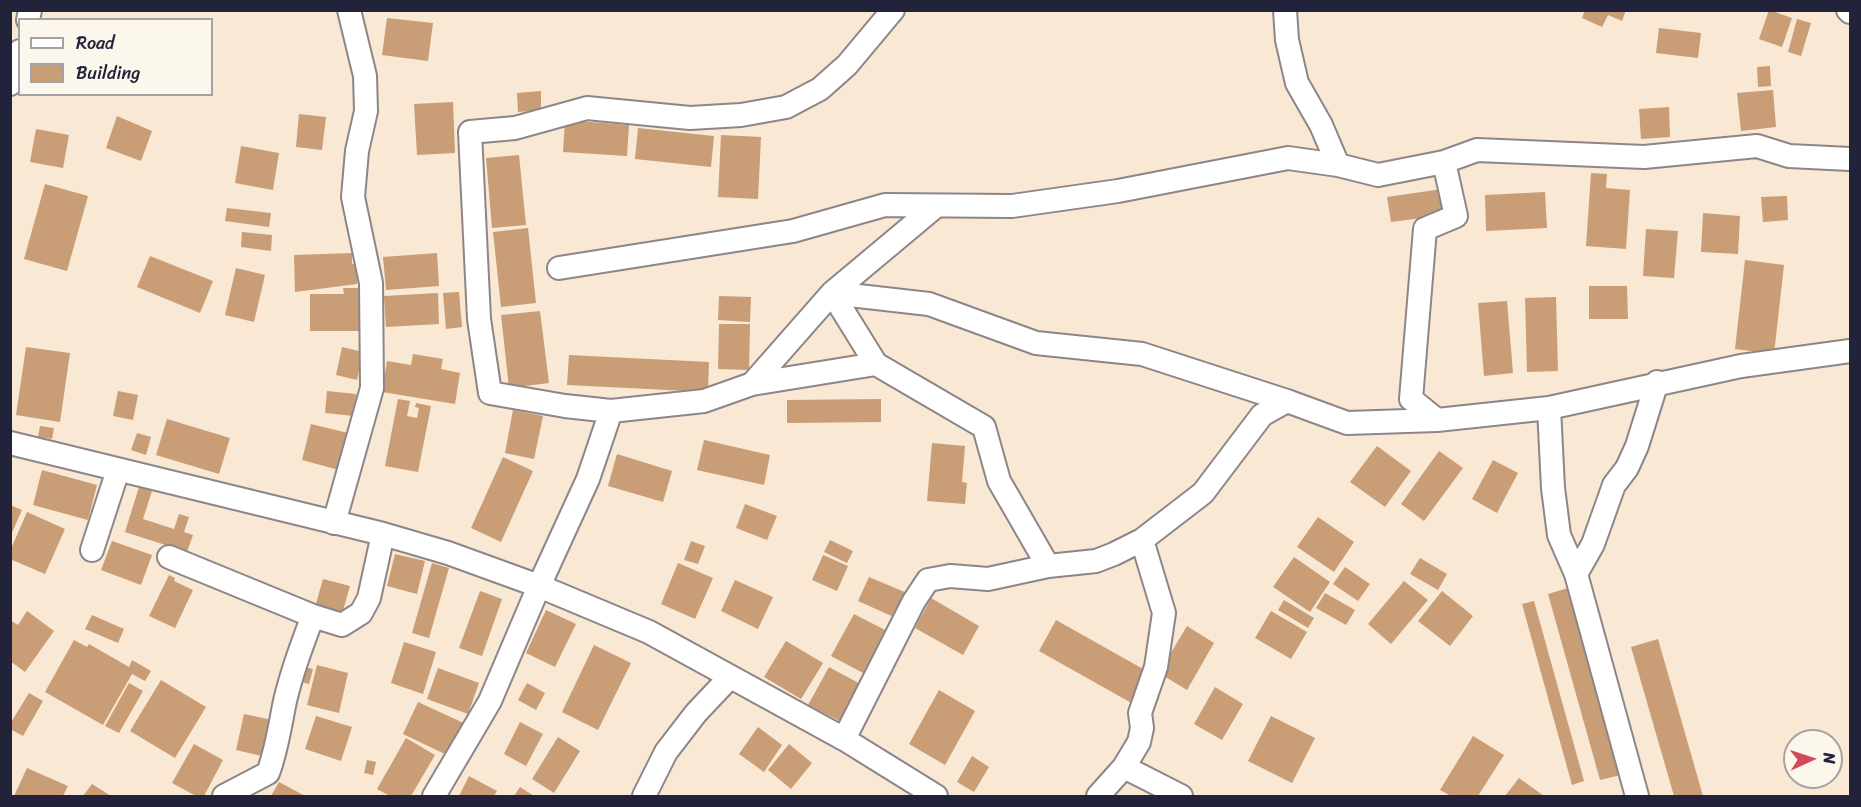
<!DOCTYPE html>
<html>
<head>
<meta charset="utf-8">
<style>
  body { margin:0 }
  #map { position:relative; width:1861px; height:807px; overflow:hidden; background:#f8e8d4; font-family:Sriracha,sans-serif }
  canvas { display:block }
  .frame { position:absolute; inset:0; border:12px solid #22223b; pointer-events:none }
  .legend { position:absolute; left:18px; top:18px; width:195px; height:78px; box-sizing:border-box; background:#fbf7ec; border:2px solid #a4a2a5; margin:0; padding:8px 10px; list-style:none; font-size:18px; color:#22223b }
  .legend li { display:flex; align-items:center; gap:12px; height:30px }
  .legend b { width:30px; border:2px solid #a4a2a5 }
  .north { position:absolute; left:1783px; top:729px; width:60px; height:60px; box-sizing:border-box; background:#fbf7ec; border:2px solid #a4a2a5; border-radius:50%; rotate:87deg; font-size:16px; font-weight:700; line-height:24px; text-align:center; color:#22223b }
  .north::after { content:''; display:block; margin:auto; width:21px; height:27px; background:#d1495b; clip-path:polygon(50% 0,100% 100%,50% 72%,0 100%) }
</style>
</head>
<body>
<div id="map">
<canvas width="1861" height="807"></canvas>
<div class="frame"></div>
<ul class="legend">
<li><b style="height:8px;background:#fff"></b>Road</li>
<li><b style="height:16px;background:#c99d75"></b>Building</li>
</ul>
<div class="north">N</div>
</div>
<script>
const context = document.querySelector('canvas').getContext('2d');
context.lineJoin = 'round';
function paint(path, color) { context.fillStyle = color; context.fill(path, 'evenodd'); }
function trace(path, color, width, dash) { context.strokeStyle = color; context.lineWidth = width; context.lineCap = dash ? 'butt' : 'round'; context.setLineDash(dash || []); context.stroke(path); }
const building = new Path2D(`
  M1585,10H1626L1622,21L1608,15L1602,27L1582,18Z
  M1769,10L1792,18L1782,47L1759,39Z
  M387,18L433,23L428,61L382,55Z
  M1797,19L1811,23L1801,56L1788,52Z
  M1659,28L1701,33L1698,58L1656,53Z
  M1770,66L1771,86L1758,87L1757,67Z
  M1773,90L1776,127L1741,131L1737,93Z
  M541,91V110L518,112L517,93Z
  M453,102L455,153L417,155L414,104Z
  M1669,107L1670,137L1641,139L1639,109Z
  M299,114L326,117L322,150L296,147Z
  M117,116L152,131L141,161L106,148Z
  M565,120L629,125L627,156L563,152Z
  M638,128L714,136L711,167L635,159Z
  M36,129L69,135L63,168L30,162Z
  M721,135L761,137L758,199L718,197Z
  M241,146L279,153L273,190L235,183Z
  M519,155L526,225L492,228L486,158Z
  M1591,173L1607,174L1606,188L1630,190L1626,249L1586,246Z
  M45,184L88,196L67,271L24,259Z
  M1442,189L1446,215L1391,222L1387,197Z
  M1545,192L1547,228L1486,231L1485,195Z
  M1787,196L1788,220L1763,222L1761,197Z
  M227,208L271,213L269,227L225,221Z
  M1703,213L1740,216L1738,254L1701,252Z
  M528,228L536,303L501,307L493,232Z
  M1646,229L1678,231L1674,278L1643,276Z
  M242,232L272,235L271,251L241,247Z
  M352,253V264H357V284L295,292L294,255Z
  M437,253L439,286L386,290L383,257Z
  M150,256L213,281L200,313L137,287Z
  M1745,260L1784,265L1774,354L1735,349Z
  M236,268L265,275L254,322L225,315Z
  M1589,286H1627L1628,319H1589Z
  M343,288H361V331H310V294H344Z
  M459,292L462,327L446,329L443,293Z
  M438,293L439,324L386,327L384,296Z
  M719,296L751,297L750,322L718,320Z
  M1556,297L1558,371L1527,372L1525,298Z
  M1507,301L1513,373L1484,376L1478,303Z
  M540,311L549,383L509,388L501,315Z
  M719,324H750L749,370L718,369Z
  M26,347L70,353L60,422L16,415Z
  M342,347L363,352L357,380L336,375Z
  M413,354L443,359L441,369L460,373L455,404L382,392L387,361L411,365Z
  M569,355L709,362L708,392L567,385Z
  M118,391L138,395L133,420L113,416Z
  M327,391L356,394L354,416L325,413Z
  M398,399L410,401L407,416L417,418L419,408L415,407L416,403L431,406L418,472L385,466Z
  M881,399V422L787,423V400Z
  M513,410L543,416L534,459L505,453Z
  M167,419L230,438L219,474L156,455Z
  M311,424L348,433L339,470L302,460Z
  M40,426L54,428L52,439L38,437Z
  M137,433L151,437L146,455L131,450Z
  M704,440L770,455L764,485L697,470Z
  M932,443L965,446L962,482L967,483L965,504L927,501Z
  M1377,446L1411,471L1385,507L1350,482Z
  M1439,451L1463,468L1424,521L1401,504Z
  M617,454L672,471L663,502L608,486Z
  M503,457L533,471L501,542L471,528Z
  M1493,460L1518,473L1497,513L1472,499Z
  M42,470L97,485L88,520L33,505Z
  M139,487L152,491L143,519L174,529L179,514L189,517L184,532L193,535L187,552L125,532Z
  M745,504L777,516L767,540L736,528Z
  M10,505L22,510L10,537Z
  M27,512L65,529L45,574L10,559V551Z
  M1318,517L1354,542L1334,572L1297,547Z
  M830,540L853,551L847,563L824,552Z
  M112,541L152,555L141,585L101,570Z
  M691,541L705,546L698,564L684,560Z
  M395,554L425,561L417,594L387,586Z
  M823,555L848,566L837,591L812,580Z
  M1294,557L1330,582L1310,612L1273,587Z
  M1420,558L1447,574L1438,590L1410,574Z
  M432,563L449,568L429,638L412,633Z
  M678,563L713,578L695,619L661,604Z
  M1345,567L1370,584L1358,601L1333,584Z
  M169,575L175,578L174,581L193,590L175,628L149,616Z
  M869,577L907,593L896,618L858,601Z
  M323,579L350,586L342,614L315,607Z
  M735,580L773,597L758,629L721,611Z
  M1404,581L1428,600L1391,644L1368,624Z
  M1568,588L1621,775L1600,780L1548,594Z
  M480,591L502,599L482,656L459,648Z
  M1442,591L1473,616L1450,646L1418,621Z
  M1325,593L1355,610L1346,625L1316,608Z
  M931,598L979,626L963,655L915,628Z
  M1284,600L1314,618L1308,628L1278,610Z
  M1534,601L1584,781L1572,785L1522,604Z
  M546,610L576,624L555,667L526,653Z
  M27,611L54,631L25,672L10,661V620L18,625Z
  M1271,611L1307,632L1291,659L1255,638Z
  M854,614L885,630L863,673L831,656Z
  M92,615L124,629L118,643L85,629Z
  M1056,620L1152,674L1135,705L1039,651Z
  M1187,626L1214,643L1187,690L1159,673Z
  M1658,639L1703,796H1674L1631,647Z
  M74,640L87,647L89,644L129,667L132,660L151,671L145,681L132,674L103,725L45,692Z
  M786,641L823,663L801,699L764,677Z
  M404,642L436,652L423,694L391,683Z
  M594,645L631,663L598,730L562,712Z
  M317,665L348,673L339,713L307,705Z
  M301,666L313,669L309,684L297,681Z
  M829,667L864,686L844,723L808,705Z
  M438,668L479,683L468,714L427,699Z
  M161,680L206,707L175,758L130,731Z
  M129,683L143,691L119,733L105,726Z
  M527,683L545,693L536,710L518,700Z
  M1215,687L1243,704L1222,740L1194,724Z
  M939,690L975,711L945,765L909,744Z
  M29,693L43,701L23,736L10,729V724Z
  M418,702L468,725L453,758L403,734Z
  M244,714L277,721L270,758L236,750Z
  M316,716L352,727L341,761L305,749Z
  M1271,716L1315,738L1292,783L1248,761Z
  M520,722L543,734L526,766L504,754Z
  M758,727L782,745L764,772L739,754Z
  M1473,736L1504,755L1478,796H1451L1440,790Z
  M558,737L580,751L554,793L532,779Z
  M406,738L435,755L411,796H390L377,789Z
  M194,744L223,760L204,796H196L172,783Z
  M789,744L812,763L791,789L768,770Z
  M972,756L989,767L974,792L957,782Z
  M367,760L376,762L373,775L364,773Z
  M27,768L68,786L63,796H14Z
  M469,776L497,791L494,796H459Z
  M1519,778L1544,796H1505Z
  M279,782L305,796H271Z
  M92,784L111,796H83Z
  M520,787L534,796H514Z`);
const minor = new Path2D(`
  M893,10L847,65L820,89L786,107L741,115L690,118L587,108L515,128L470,132L479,319L490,393L565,406L611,411L704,401L752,384L832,293L936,206
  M1285,10L1287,40L1297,83L1321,125L1338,165L1378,175L1444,162L1477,150L1644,157L1757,146L1789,156L1850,159
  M1848,10L1850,12
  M28,20L30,10
  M10,84L20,51
  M559,268L793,231L885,205L1012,206L1118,191L1288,158L1338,165
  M876,364L832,293L929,304L1036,343L1142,354L1287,401
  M752,384L876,364L984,427L999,481L1048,566
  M1549,408L1553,488L1559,535L1576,574
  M1437,420L1411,399L1425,229L1456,216L1444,162
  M10,443L383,534L448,553L539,586L649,632L844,739L936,796
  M334,523L372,388L371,283L353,197L357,151L366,111L365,76L349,10
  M92,550L118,470
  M169,557L313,616L342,625L361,613L369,598L383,534
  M844,739L914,601L928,580L950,576L988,579L1048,566L1096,561L1114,554L1142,540L1203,493L1262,415L1287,401L1347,423L1437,420L1549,408L1741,366L1850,351
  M1124,767L1139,742L1142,728L1140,713L1156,667L1164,613L1142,540
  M224,796L268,773C277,749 280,725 285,701C292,671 302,644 313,616
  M434,796L490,701L539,586L588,479L611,411
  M644,796L666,752L696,713L729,678
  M1098,796L1124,767L1181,796
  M1637,796L1576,574L1593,544L1614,485L1627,468L1637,446L1657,382`);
paint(building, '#c99d75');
trace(minor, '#8d8588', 26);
trace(minor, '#fff', 22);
</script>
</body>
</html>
